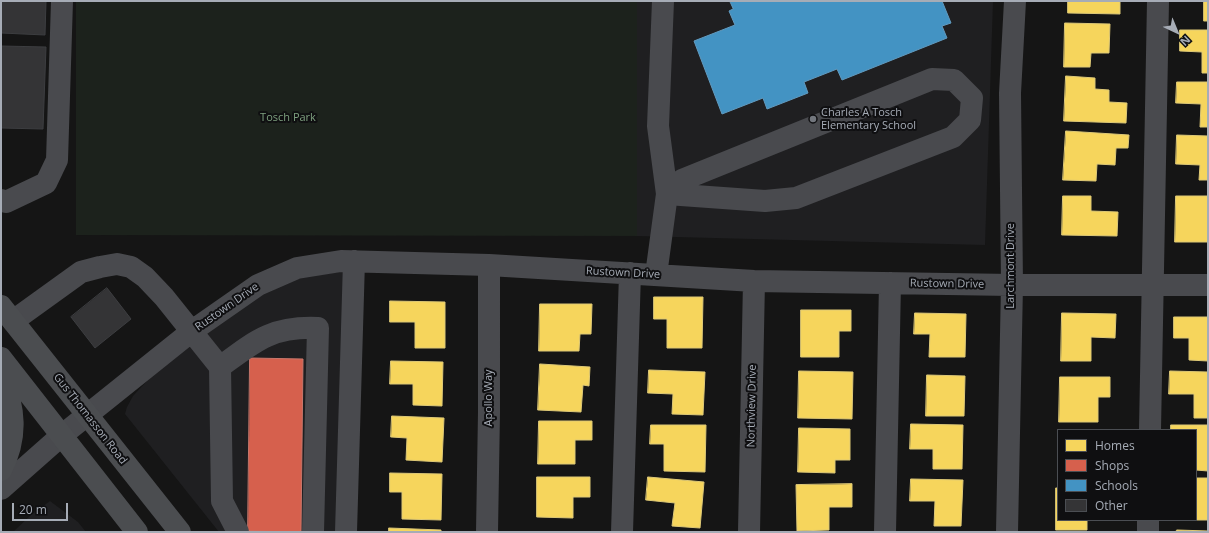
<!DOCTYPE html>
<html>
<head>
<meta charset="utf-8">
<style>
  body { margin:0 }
  #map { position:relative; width:1209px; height:533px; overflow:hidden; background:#151515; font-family:"Open Sans",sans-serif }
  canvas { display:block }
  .frame { position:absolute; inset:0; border:2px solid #a6acb6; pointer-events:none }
  .legend { position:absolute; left:1057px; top:429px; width:140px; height:92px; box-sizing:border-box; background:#0f0f11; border:1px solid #4b4e53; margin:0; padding:5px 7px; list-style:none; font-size:12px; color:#a6acb6 }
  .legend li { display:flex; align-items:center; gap:8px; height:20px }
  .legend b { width:20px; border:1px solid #4b4e53 }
  .north { position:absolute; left:1157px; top:12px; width:40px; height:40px; -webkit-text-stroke:3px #0f0f11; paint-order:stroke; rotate:136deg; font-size:11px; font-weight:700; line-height:16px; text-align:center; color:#a6acb6 }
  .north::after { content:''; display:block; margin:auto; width:14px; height:18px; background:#a6acb6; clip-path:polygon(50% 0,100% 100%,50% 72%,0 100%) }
  .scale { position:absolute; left:12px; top:503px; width:56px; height:18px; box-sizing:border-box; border:2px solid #a6acb6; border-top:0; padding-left:5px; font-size:12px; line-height:14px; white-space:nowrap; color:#a6acb6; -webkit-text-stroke:3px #0f0f11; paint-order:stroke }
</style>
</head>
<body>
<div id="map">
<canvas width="1209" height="533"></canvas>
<div class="frame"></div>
<ul class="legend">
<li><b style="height:11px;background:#f6d55c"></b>Homes</li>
<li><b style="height:11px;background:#d6604d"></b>Shops</li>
<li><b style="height:11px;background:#4393c3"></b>Schools</li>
<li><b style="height:11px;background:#343436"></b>Other</li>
</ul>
<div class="north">N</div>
<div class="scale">20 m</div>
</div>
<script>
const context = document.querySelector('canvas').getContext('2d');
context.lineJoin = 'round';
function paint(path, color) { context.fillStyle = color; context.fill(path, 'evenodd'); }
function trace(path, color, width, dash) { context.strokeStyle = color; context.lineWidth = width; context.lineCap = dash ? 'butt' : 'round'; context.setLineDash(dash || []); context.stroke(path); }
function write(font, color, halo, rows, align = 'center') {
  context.font = font + ' "Open Sans",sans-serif'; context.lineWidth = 4; context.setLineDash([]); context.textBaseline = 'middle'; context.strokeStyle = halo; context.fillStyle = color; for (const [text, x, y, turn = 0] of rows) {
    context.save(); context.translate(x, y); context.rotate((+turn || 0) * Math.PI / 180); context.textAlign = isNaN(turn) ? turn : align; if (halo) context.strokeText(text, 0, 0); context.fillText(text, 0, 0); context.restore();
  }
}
const built = new Path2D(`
  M637,1H993L985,245L637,236Z
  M344,271L336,532H219L125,414L127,407L133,396L170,356L278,281Z
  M50,501L78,522L86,532H13L31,515Z`);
const green = new Path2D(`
  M76,1H637V236L76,235Z`);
const homes = new Path2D(`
  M1068,1H1120V14L1068,13Z
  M1204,1H1208V21H1204Z
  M1065,23L1110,24L1109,53H1091L1090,67H1064Z
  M1180,30H1208V73H1202V52L1180,51Z
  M1066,76L1095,78V89L1109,90V102L1127,103L1126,123L1064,121Z
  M1177,82H1208V127H1200L1201,104L1176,103Z
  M1066,131L1129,135L1128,148H1116L1115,165L1097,164L1096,181L1063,180Z
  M1177,135L1208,136V180H1199L1200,165L1176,164Z
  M1063,196H1091V211L1118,212L1117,236L1062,235Z
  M1176,196H1208V242H1175Z
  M654,297H703L702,348H667V319H654Z
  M390,301L445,302V348H415V322H390Z
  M540,304H592L591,334H580L579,351H539Z
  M801,310H851V331H839V357H801Z
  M915,313L966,314L965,357H929L930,334H914Z
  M1062,313L1116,314L1115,338L1091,337V361H1061Z
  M1174,317H1208V361L1189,360V338H1174Z
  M391,361L443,362L442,406L413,405V384H390Z
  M540,364L590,367L589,386L583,385L581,412L538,410Z
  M649,370L705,372L703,415L672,414L673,394L648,393Z
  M799,371L853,372L852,419L798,418Z
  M1170,371L1208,372V418H1194V394H1169Z
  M927,375L965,376L964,416H926Z
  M1060,377H1110V397H1098V422H1059Z
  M392,416L444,418L442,462L406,460L407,438L391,437Z
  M539,421H592V440H575V464H538Z
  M911,424L963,425L962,469H933V449H910Z
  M651,425H706L705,472L664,471V444H650Z
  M1171,425H1208V471L1196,470V430H1171Z
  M799,428L850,429V460H835V473L798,472Z
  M390,473L442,474L441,520L402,519V492H390Z
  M537,477H590V497H573V518L537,517Z
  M648,477L704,482L700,528L672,526L675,503L646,500Z
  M1196,478H1208V520H1194H1196Z
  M911,479L963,480L961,526H934L935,501H910Z
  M852,484V507H829V530L797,531L796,485Z
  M1056,488H1058V520H1087V530H1056Z
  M389,528L441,530V532H389Z
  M1177,530L1208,531V532H1176Z`);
const shops = new Path2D(`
  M250,358L303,359L301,532L248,531Z`);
const schools = new Path2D(`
  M730,1H942L951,23L942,26L947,38L842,80L837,69L804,82L808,93L767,109L763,98L722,114L694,41L735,25L729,11L733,9Z`);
const building = new Path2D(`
  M1,1H46L45,35L1,33Z
  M1,46L46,47L43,129L1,128Z
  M107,288L131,319L95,348L71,317Z`);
const minor = new Path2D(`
  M932,79L954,80L972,98L970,120L953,137L796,198L765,201L667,194L682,180Z
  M1,200L6,202L46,183L57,160L62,1
  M656,275L667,194L658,126L663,1
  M13,321L81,272L100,267L117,264L131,267L145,277L164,297L220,367L222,501L238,532
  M220,367C255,341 272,326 318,328L313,532
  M1150,430L1158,1
  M1,489L61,436L192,331L258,285L297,268L341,261L489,265L754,281L1012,285H1208
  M346,532L354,261
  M487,532L489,412V265
  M622,532L630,273
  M749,532L754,281
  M885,532L890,283
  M1007,532L1012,285L1010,93L1015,1
  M1148,532V520`);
const major = new Path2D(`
  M1,306L180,532
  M1,358L137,532
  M1,374C15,408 18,437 1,470`);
const markers = [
  [813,119,4,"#73777e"]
];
const poiNames = [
  ["Charles A Tosch",821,113],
  ["Elementary School",821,126]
];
const parkNames = [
  ["Tosch Park",288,118]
];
const streetNames = [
  ["Larchmont Drive",1011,266,-90],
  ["Rustown Drive",623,273,3],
  ["Rustown Drive",947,284,1],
  ["Rustown Drive",227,307,-35],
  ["Apollo Way",489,398,-90],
  ["Northview Drive",752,406,-89],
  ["Gus Thomasson Road",90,419,52]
];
paint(built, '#1f1f21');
paint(green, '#1c221c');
paint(homes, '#f6d55c');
trace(homes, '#dec977', 1);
paint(shops, '#d6604d');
trace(shops, '#c8776c', 1);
paint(schools, '#4393c3');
trace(schools, '#619abf', 1);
paint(building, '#343436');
trace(building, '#3d3e41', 1);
trace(minor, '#494a4e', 22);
trace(major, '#4b4d50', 22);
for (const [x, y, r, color] of markers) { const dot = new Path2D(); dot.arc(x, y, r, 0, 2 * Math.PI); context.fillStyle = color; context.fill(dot); trace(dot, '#0f0f11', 1.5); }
write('11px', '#a6acb6', '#0f0f11', poiNames, 'left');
write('11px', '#7ea07f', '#0f0f11', parkNames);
write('11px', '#a6acb6', '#0f0f11', streetNames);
</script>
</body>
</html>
